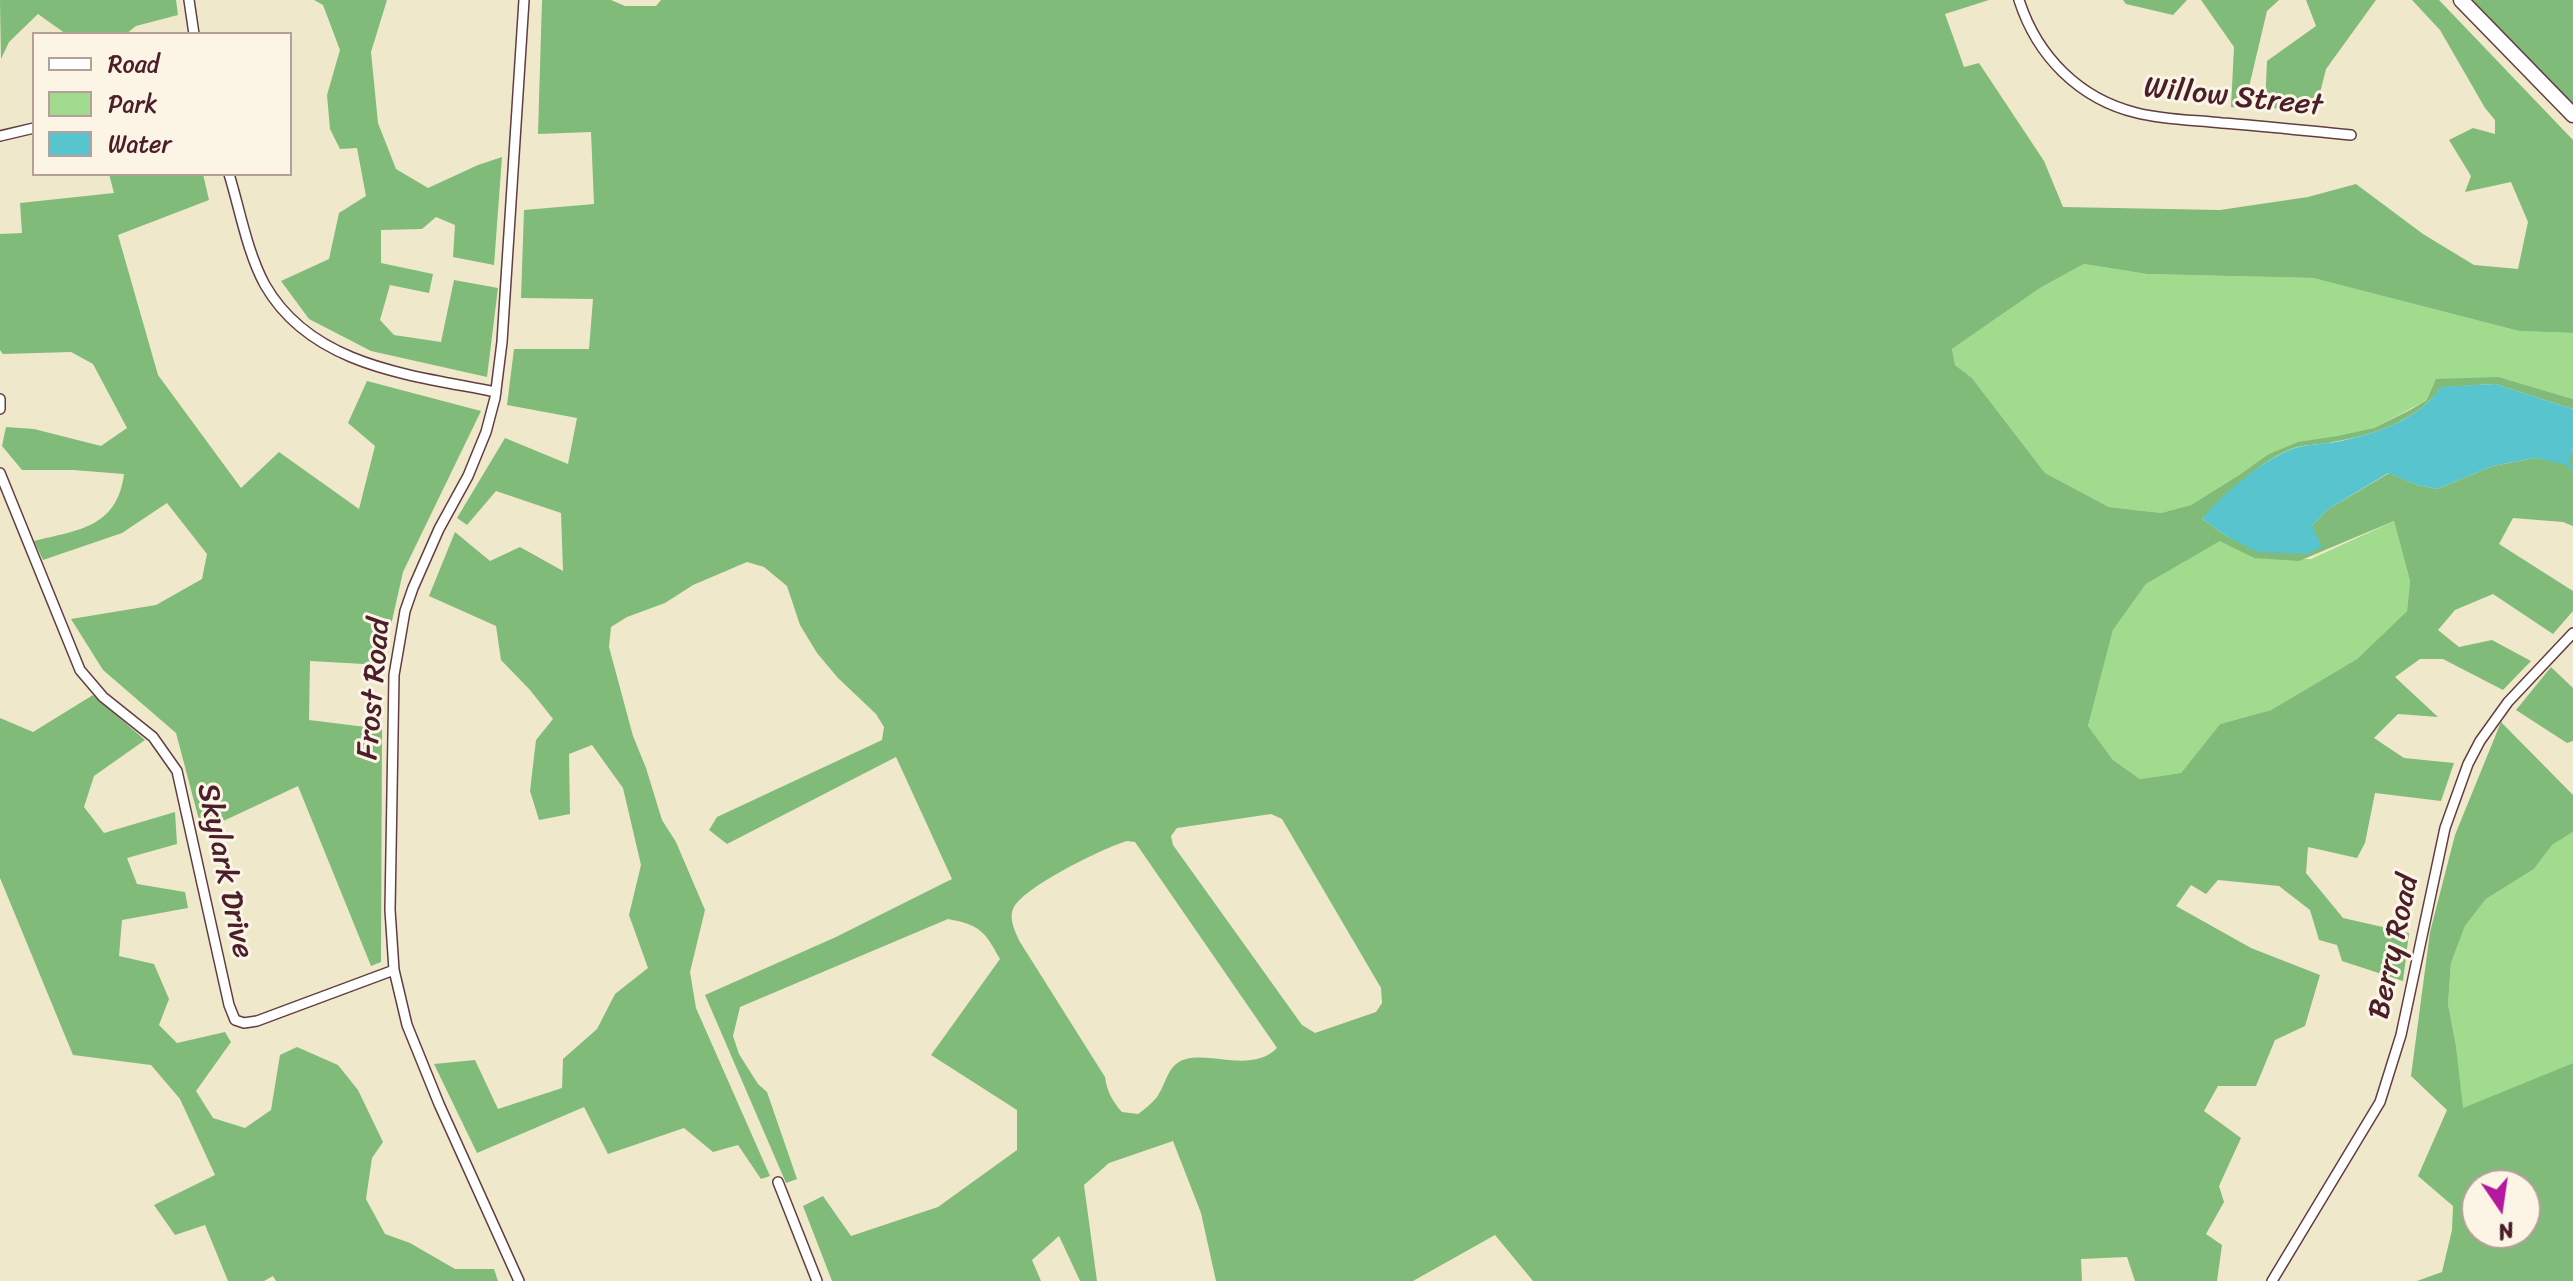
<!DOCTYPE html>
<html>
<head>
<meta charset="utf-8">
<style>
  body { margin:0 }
  #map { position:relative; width:2573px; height:1281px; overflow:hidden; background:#f0e8cb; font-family:Sriracha,sans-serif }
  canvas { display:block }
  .legend { position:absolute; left:32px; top:32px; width:260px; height:144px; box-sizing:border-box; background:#fcf5e5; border:2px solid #b59f9b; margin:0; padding:10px 14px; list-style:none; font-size:24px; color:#4a1f2b }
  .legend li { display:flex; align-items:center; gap:16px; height:40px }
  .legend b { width:40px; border:2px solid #b59f9b }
  .north { position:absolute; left:2461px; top:1169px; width:80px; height:80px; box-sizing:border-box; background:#fcf5e5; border:2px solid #b59f9b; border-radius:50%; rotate:167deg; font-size:22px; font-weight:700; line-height:32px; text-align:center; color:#4a1f2b }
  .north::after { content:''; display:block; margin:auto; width:28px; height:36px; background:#b5179e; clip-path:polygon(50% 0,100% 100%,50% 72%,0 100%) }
</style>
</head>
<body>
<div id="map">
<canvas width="2573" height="1281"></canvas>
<ul class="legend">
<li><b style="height:10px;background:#fff"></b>Road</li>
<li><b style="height:22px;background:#a0db8e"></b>Park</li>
<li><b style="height:22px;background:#57c4ce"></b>Water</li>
</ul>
<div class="north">N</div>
</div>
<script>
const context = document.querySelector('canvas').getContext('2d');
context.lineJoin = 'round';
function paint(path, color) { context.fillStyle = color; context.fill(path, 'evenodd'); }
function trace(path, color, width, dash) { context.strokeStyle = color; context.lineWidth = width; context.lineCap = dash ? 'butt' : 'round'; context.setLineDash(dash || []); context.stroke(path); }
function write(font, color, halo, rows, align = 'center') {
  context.font = font + ' Sriracha,sans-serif'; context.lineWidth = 6; context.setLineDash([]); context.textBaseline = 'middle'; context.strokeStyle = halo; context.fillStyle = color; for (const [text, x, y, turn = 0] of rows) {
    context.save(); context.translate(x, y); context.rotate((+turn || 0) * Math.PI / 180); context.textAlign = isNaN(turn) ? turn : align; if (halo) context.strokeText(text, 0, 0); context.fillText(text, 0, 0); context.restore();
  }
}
const green = new Path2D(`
  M2084,264L2147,274L2313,278L2519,331L2573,333V399L2499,377L2427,400L2374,428L2267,455L2239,475L2191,505L2161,513L2109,507L2045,473L1972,378L1955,365L1952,349L2040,288Z
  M2394,521L2410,581L2407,611L2357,659L2271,710L2220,724L2181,773L2140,779L2113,760L2088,726L2113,630L2146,584L2221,540L2254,558L2311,559Z
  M2573,832V1063L2462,1109L2456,1046L2448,1004L2451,963L2465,926L2486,899L2534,869L2552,845Z`);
const forest = new Path2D(`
  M0,0H176L178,15L136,26L126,34H66L38,14L9,42L1,59Z
  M314,0H387L371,52L378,123L396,169L428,188L478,165L502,157L494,265L453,257L455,225L436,217L422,229L381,230V263L433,274L429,293L390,285L380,320L394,335L441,342L454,280L498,288L487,377L371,351L309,319L281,281L329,259L339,213L366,196L357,148L340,149L330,129L327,95L340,50L323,5Z
  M542,0H611L625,6H656L661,0H1989L1945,14L1964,67L1979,63L2044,161L2063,207L2220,210L2308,197L2356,184L2423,234L2474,265L2518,269L2528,222L2511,182L2465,192L2471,176L2449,140L2473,128L2495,134V120L2485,108L2440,30L2412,0H2439L2573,140V333L2519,331L2313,278L2147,274L2084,264L2040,288L1952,349L1955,365L1972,378L2045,473L2109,507L2161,513L2191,505L2239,475L2267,455L2298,442L2338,436L2374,428L2410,410L2427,400L2436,379L2499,377L2573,399V409L2495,384L2441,387C2418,421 2373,435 2333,442C2321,445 2308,444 2296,447C2259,460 2230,493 2202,519L2228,537L2308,554L2312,526L2327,510L2389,473L2417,485L2437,489L2493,466L2535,458L2550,460L2572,452L2573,448V526L2563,522L2513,518L2499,544L2573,591V611L2553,634L2493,594L2455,610L2438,630L2459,647L2492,640L2531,661L2503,690L2443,659H2420L2395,677L2438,717L2398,714L2374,738L2404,758L2454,763L2441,801L2375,793L2365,843L2357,858L2308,847L2306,873L2343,918L2409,933L2403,981L2342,961L2337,945L2319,940L2310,910L2279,886L2218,880L2206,894L2191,885L2176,906L2251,948L2320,975L2305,1026L2275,1040L2256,1086H2218L2204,1111L2241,1138L2219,1186L2224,1202L2206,1234L2222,1245L2217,1281H2135L2127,1257L2081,1259L2082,1281H1533L1495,1235L1413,1281H1216L1201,1213L1173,1141L1109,1163L1084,1185L1097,1281H1080L1059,1236L1032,1260L1041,1281H832L803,1206L823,1196L851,1236L938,1207L1017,1150V1110L931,1055L1000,959C985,932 981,925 948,919L740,1007L733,1036L739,1054L758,1084L767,1092L797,1179L786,1183L705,995L836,937L952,879L896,757L727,844L709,830L717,817L882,740L884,727L876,714L838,678L817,653L800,625L787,586L764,567L747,562L693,585L665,603L627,617L611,627L609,647L633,736L646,768L662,820L676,842L705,910L690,972L696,1008L770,1176L761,1179L738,1145L713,1152L684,1128L608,1154L584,1107L477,1153L434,1064L475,1060L498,1109L562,1088L563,1059L597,1029L615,994L648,968L629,915L641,865L623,788L592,745L569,754L570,814L539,820L530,791L536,740L553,719L530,690L501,660L496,626L429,596L455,532L490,561L520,547L563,571L561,513L496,491L467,525L457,518L505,438L568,464L577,418L507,405L514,349H589L593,299L521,298L524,210L594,204L591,132L538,134ZM2394,521L2410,581L2407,611L2357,659L2271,710L2220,724L2181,773L2140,779L2113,760L2088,726L2113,630L2146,584L2220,541L2254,558L2299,561ZM1271,814L1282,819L1381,988L1382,1003L1376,1012L1315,1033L1302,1025L1173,845L1171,836L1177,828ZM1127,841L1135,842L1277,1048C1252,1073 1213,1052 1186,1059C1167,1064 1167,1083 1157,1097C1151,1104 1145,1109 1138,1114L1122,1112C1112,1101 1107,1091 1105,1077L1020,942C1015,931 1008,918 1014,907C1026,886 1103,848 1127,841Z
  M2123,0H2187L2173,15L2126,4Z
  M2201,0H2279L2267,11L2244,108L2231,107L2234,47Z
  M2306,0H2376L2326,69L2315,113L2265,107L2267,61L2316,26Z
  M2466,0H2573V106Z
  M109,174H203L209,200L118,235L158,375L241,488L279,452L359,509L375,446L348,423L367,381L481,411L403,572L382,665L310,661L309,720L382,729L381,962L371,966L298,786L202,831L176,733L103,670L71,619L156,605L202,579L207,554L167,503L122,533L43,560L34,541C78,530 117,528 124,474L73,470H22L2,446L6,427L34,429L101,446L127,428L93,364L71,352L3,354L0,350V234L22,233L20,203L114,193Z
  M2551,667L2573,688V741L2567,743L2516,710Z
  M93,695L145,740L94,776L84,807L104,833L175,812L177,844L127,858L137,884L185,892L188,908L122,920L119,956L154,964L169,999L159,1025L177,1043L225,1032L231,1042L196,1091L213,1118L245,1128L271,1110L280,1055L297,1047L338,1065L358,1090L383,1142L372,1158L366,1199L385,1234L410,1243L455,1269H494L498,1281H276L273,1276L264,1281H228L205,1225L175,1235L154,1205L215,1175L180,1099L151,1065L73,1055L0,878V718L33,732Z
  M2501,722L2573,795V832L2552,845L2534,869L2486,899L2465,926L2451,963L2448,1004L2456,1046L2463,1108L2573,1063V1281H2417L2442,1272L2452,1230L2453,1206L2418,1176L2447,1110L2411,1076L2430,932L2455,835ZM2477,1185H2525V1233H2477Z`);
const water = new Path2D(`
  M2495,384L2573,409V448L2568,465L2535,458L2493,466L2437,489L2417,485L2388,473L2327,510L2312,526L2322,546L2308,554L2257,552L2228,537L2202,519C2223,494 2267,455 2299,447C2311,444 2324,444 2336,442C2375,434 2418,421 2441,387Z`);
const stream = new Path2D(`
  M2568,465L2573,469`);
const street = new Path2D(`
  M189,0L194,34
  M2019,0C2037,56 2079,99 2137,113C2165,120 2194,120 2222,123C2265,126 2308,131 2351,135
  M0,136L34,128
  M229,174C240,210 247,252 265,285C312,367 412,375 496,392
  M0,399V409
  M0,473L80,670L103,697L153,737L177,771L229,1005L235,1020L244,1023L257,1021L394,970
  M778,1182L817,1281
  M519,1281L439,1104L407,1025L394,970L390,910L394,675L405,611L413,588L439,529L468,476L486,432L495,398L502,342L524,0
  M2272,1281L2380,1102L2401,1035L2445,828L2468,764L2480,741L2508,702L2573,633`);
const secondary = new Path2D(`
  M2461,0L2573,115`);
const streetNames = [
  ["Willow Street",2233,98,6],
  ["Frost Road",375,689,-85],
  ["Skylark Drive",224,871,78],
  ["Berry Road",2395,947,-78]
];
paint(green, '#a0db8e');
paint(forest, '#80bb79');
paint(water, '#57c4ce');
trace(stream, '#57c4ce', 3);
trace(street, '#633d43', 12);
trace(secondary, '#633d43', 17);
trace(street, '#fff', 9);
trace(secondary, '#fff', 14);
write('30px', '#4a1f2b', '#fcf5e5', streetNames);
</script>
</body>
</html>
